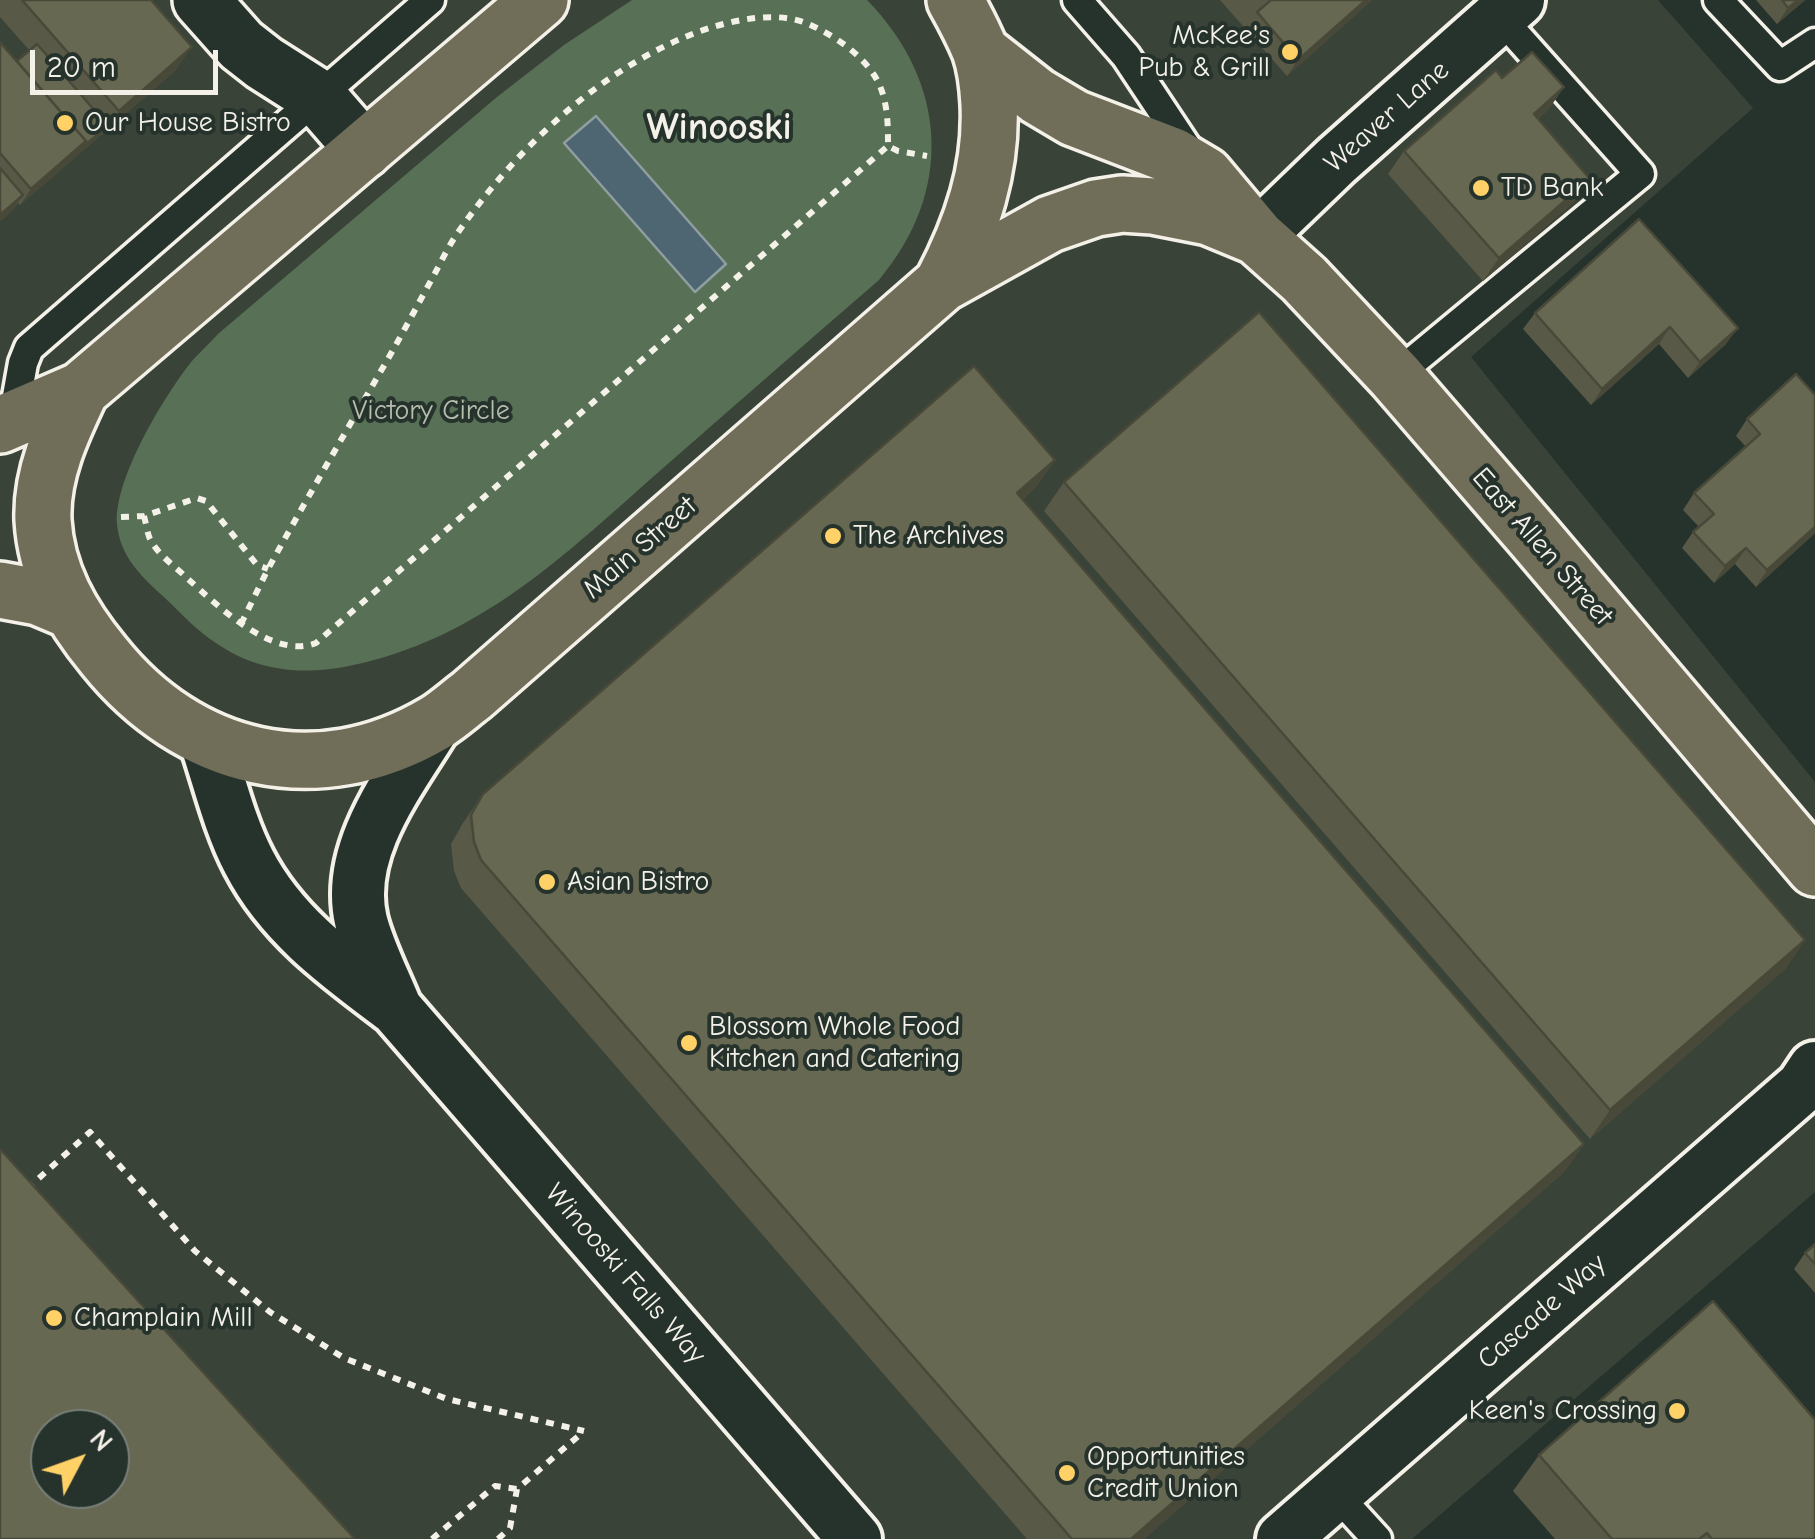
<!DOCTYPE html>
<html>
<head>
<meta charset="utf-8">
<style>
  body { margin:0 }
  #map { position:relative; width:1815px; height:1539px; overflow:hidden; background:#26332d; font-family:"Comic Neue",sans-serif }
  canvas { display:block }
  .north { position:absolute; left:30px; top:1409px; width:100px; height:100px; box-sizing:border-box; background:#26332d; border:2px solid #787f78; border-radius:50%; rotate:49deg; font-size:28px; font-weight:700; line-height:40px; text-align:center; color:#f4f1e8 }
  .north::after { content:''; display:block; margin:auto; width:35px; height:45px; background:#ffd166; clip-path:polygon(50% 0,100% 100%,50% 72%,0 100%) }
  .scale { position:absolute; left:30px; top:50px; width:188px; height:45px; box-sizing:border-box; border:5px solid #f4f1e8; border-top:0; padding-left:12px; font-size:30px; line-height:35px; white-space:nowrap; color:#f4f1e8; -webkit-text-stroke:8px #26332d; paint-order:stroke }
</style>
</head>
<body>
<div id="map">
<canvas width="1815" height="1539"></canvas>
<div class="north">N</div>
<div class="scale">20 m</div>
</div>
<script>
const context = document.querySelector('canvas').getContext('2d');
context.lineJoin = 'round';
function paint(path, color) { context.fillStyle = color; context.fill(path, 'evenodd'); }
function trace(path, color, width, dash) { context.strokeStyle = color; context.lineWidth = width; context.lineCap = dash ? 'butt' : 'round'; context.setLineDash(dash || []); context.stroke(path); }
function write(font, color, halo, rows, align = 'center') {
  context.font = font + ' "Comic Neue",sans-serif'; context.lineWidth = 8; context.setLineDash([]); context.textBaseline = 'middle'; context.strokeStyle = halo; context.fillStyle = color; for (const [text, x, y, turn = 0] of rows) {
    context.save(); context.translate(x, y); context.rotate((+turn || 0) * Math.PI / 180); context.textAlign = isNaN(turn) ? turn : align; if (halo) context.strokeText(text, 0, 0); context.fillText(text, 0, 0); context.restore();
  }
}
const built = new Path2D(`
  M0,0H1658L1753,108L1471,357L1815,782V1192L1412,1539H0ZM50,1429H110V1489H50Z`);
const green = new Path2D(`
  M632,0H867C948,83 954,191 879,280C806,343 734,406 662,469C580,541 502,618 397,653C335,674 272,682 216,643C197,631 181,613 165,598C142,577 120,557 117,524C114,479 164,396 192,361C200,352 210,343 218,334L497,97L564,45Z`);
const water = new Path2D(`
  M596,116L726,264L695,292L564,143Z`);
const path = new Path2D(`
  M144,516C146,523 147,532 150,539C158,555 176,567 188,579C218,606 273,660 316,643L888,146
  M121,517L144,516L197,498L206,501L257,565L268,569
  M241,624L268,569C307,498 348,428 389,357C404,331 418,304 433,277C441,262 449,245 459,231C517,148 599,70 695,33C728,21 773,10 806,23C835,35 868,58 880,86C888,106 888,126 888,146L898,151L927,156
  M27,1189L90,1132L195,1251L270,1312L344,1358L447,1399L584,1431
  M432,1539L495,1486L517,1489
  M498,1539L510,1528L517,1489L583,1432`);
const lane = new Path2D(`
  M1077,0L1126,56L1193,157
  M1718,0L1780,66L1815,43
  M1395,376L1640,174L1500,17
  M13,419L23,363L29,348L430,0
  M1335,1493L1377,1539`);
const street = new Path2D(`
  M1257,237L1336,161L1518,0
  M205,738C219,779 229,824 249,862C282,926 340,967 396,1009L855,1539
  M395,1007C384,980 368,949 361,921C344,849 401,780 436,722
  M1283,1539L1803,1086L1815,1068`);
const secondary = new Path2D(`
  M201,0L241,45L264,63L319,98L364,150`);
const primary = new Path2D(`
  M981,52L1037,96L1074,118L1173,156L1205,175L1257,237L1304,279L1395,376L1535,538L1815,868
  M942,284L1050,224L1096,208L1122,204L1153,206L1209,217L1255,236
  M81,390C62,430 41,474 43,520C46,573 71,616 104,656C188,761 317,793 435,723C448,715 460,704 472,695L942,284C972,227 992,169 989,104C988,86 986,67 980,50C973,33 964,16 955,0
  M0,425L81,390L540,0
  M0,590L38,597L69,610`);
const wall = new Path2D(`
  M0,0H151L176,70L20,205L18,203L12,211L0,221V42L17,61L30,51L0,17Z
  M1220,0H1372L1287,76Z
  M1756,0H1805L1777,24Z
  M1564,87L1548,110L1538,119L1590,179L1574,202L1483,281L1388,174L1404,151Z
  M1639,219L1726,344L1688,378L1659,344L1591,405L1523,329L1535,313Z
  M1815,395V533L1756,587L1735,564L1714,583L1682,548L1693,532L1699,527L1683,510L1694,493L1746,447L1736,436L1747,419Z
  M1055,460L1035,488L1022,500L1584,1144L1564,1172L1144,1539H1027L461,888L454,871L451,844L463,823L483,794Z
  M1064,482L1805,940L1785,969L1590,1139L1044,511Z
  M1815,1244V1293L1794,1269L1805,1253Z
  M1539,1455L1815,1539H1555L1513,1491Z`);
const shadedWall = new Path2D(`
  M1366,0H1372L1287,76L1298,60Z
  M1798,0H1805L1777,24L1788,8Z
  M192,47L176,70L102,134L119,111Z
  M1564,87L1548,110L1518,137L1534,114Z
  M108,126L102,134L20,205L31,189L86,141Z
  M1590,179L1574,202L1483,281L1499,258Z
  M23,195L12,211L0,221V215Z
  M1670,327L1659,344L1591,405L1602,389Z
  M1738,328L1726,344L1688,378L1700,362Z
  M1055,460L1035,488L997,522L1017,493Z
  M1815,527V533L1756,587L1767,570Z
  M1746,548L1735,564L1714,583L1725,566Z
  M1805,940L1785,969L1590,1139L1610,1110Z
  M1584,1144L1564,1172L1144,1539H1131Z`);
const building = new Path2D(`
  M22,0H151L192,47L119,111Z
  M1271,0H1366L1298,60L1257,12Z
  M1782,0H1798L1788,8Z
  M0,42L86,141L31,189L0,153Z
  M37,44L108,126L80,149L86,141L17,61Z
  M1532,52L1564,87L1534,114L1590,179L1499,258L1404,151L1496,70L1502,78Z
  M0,168L23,195L0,215Z
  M1639,219L1738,328L1700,362L1670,327L1602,389L1535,313Z
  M1259,312L1805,940L1610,1110L1064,482Z
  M974,366L1055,460L1017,493L1584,1144L1131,1539H1072L481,860L474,842L471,815L483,794Z
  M1796,374L1815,395V527L1767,570L1746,548L1725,566L1693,532L1714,514L1694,493L1760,434L1747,419Z
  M0,1149L355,1539H0ZM50,1429H110V1489H50Z
  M1815,1244V1264L1805,1253Z
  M1713,1301L1815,1420V1539H1712L1707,1533L1699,1539H1612L1539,1455Z`);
const markers = [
  [1290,52,10,"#ffd166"],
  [65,123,10,"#ffd166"],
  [1481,188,10,"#ffd166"],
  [833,536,10,"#ffd166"],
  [547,882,10,"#ffd166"],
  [689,1043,10,"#ffd166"],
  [54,1318,10,"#ffd166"],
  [1677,1411,10,"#ffd166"],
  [1067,1473,10,"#ffd166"]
];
const poiNames = [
  ["McKee's",1270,36,"right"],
  ["Pub & Grill",1270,68,"right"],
  ["Our House Bistro",85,123],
  ["TD Bank",1501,188],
  ["The Archives",853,536],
  ["Asian Bistro",567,882],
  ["Blossom Whole Food",709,1027],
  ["Kitchen and Catering",709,1059],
  ["Champlain Mill",74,1318],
  ["Keen's Crossing",1657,1411,"right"],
  ["Opportunities",1087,1457],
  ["Credit Union",1087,1489]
];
const streetNames = [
  ["Weaver Lane",1387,117,-41],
  ["East Allen Street",1542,547,49],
  ["Main Street",640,548,-41],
  ["Winooski Falls Way",625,1274,49],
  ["Cascade Way",1542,1312,-41]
];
const parkNames = [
  ["Victory Circle",431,411]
];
const districtNames = [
  ["Winooski",719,128]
];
paint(built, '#3a4338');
paint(green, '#587156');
paint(water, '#4d6671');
trace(water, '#909ea1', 2.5);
trace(lane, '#f4f1e8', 35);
trace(street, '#f4f1e8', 60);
trace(secondary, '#f4f1e8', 62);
trace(primary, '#f4f1e8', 62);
trace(path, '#f4f1e8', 6, [8, 8]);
trace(lane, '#26332d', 28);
trace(street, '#26332d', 52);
trace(secondary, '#26332d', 55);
trace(primary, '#706e59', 55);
paint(wall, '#595947');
paint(shadedWall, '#484939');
paint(building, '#676852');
trace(building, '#484939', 2.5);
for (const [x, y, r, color] of markers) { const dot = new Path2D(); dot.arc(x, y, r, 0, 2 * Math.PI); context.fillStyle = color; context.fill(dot); trace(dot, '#26332d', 4); }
write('28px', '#f4f1e8', '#26332d', poiNames, 'left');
write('28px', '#f4f1e8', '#26332d', streetNames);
write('28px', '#b6beae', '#26332d', parkNames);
write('bold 38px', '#f4f1e8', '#26332d', districtNames);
</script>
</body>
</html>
